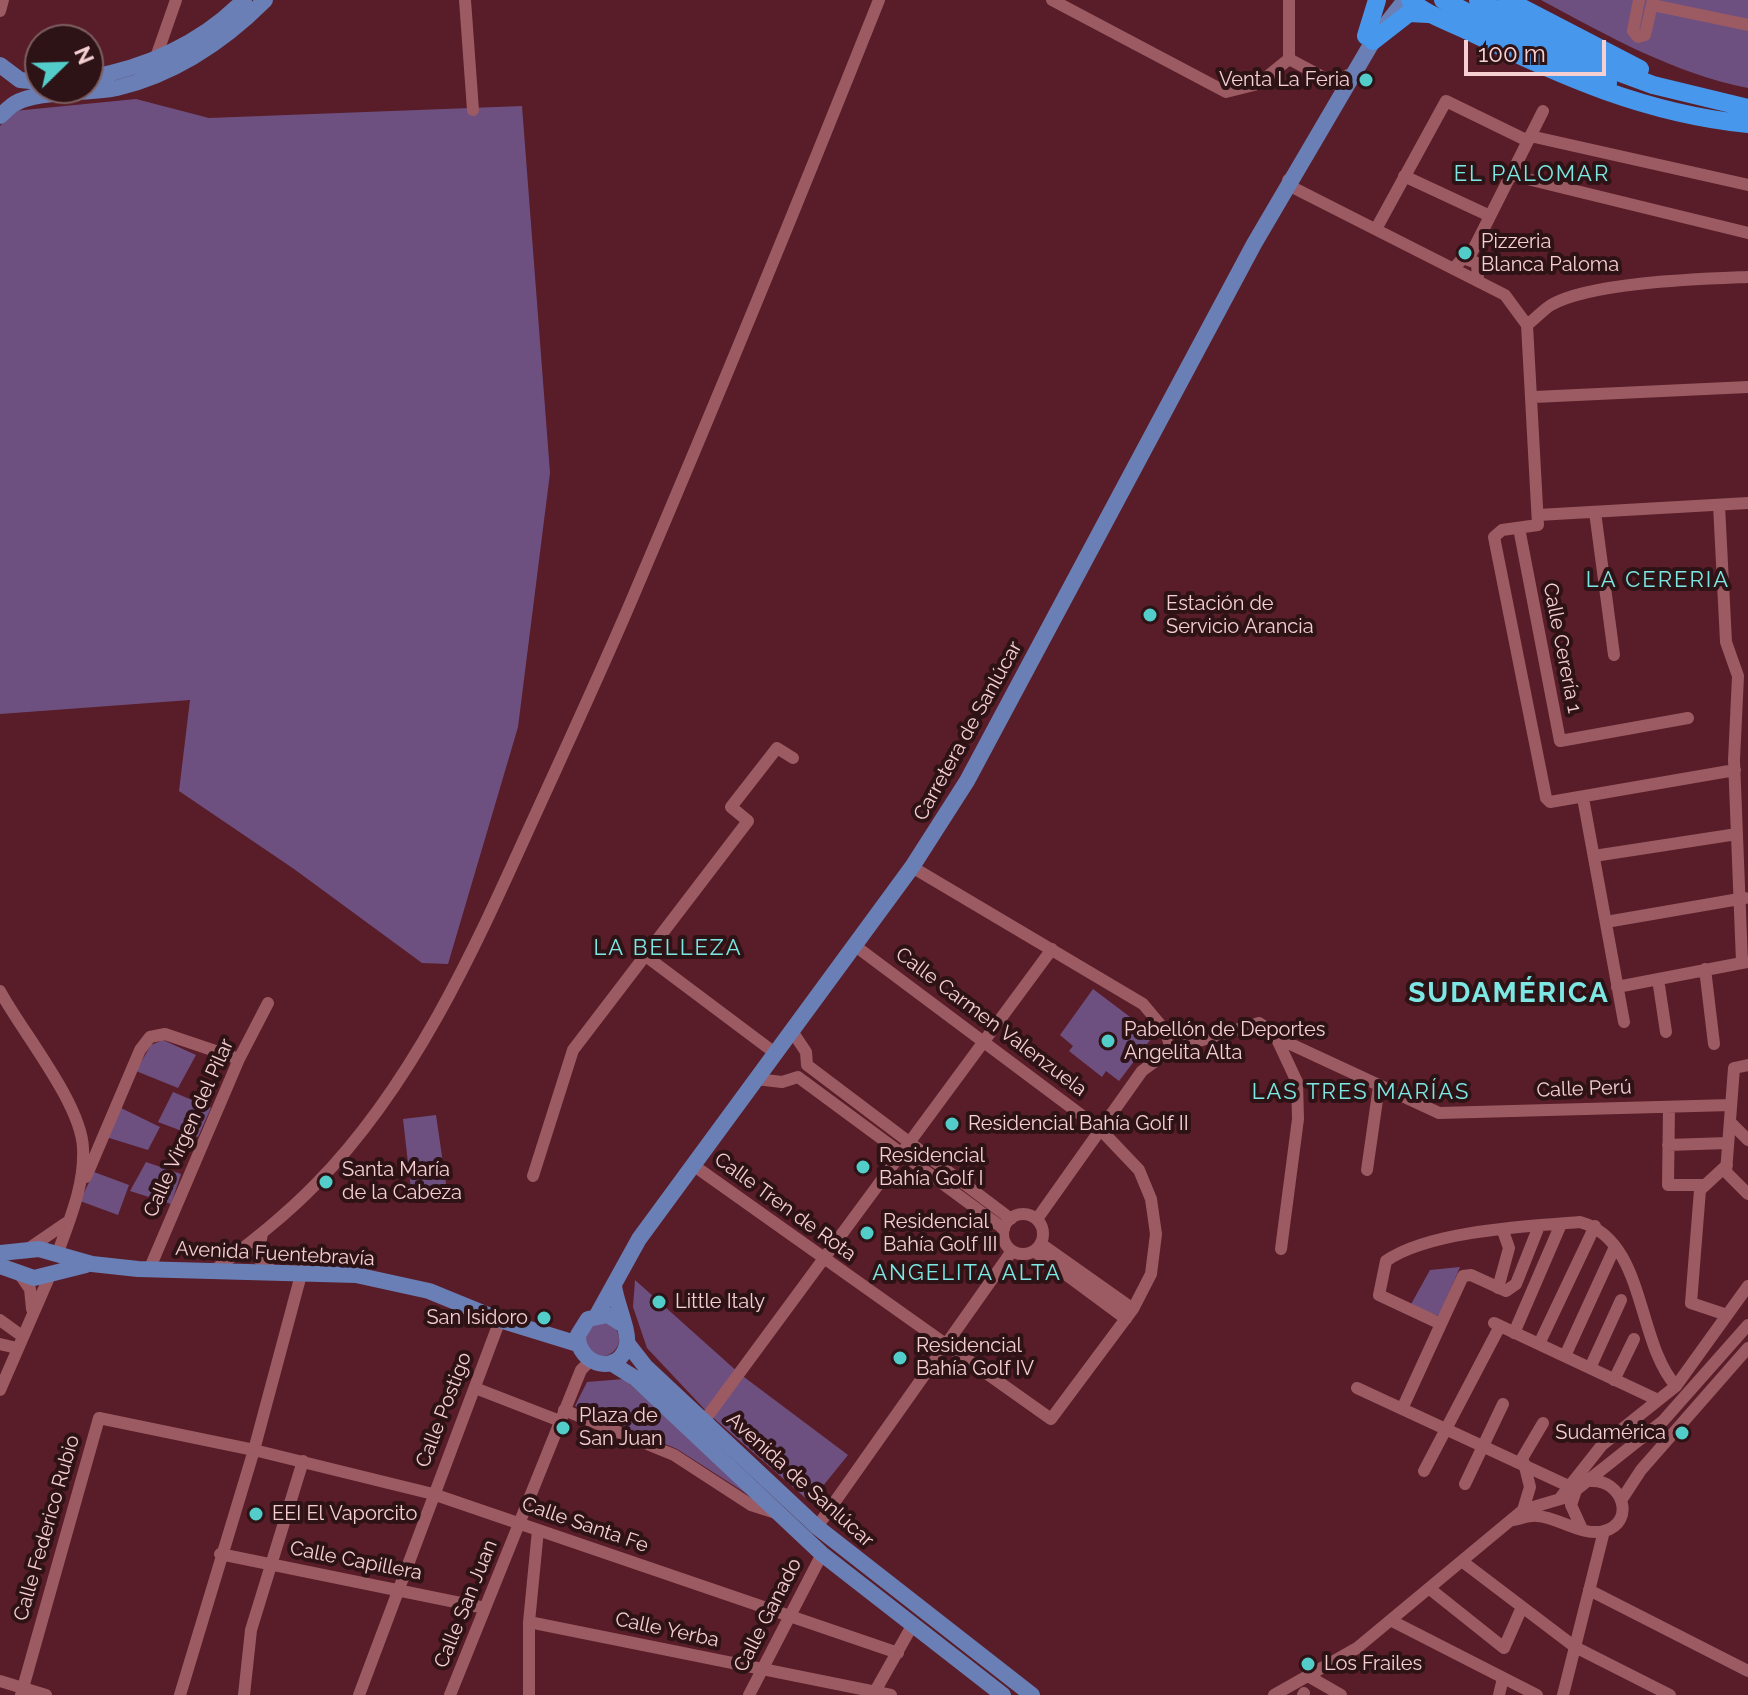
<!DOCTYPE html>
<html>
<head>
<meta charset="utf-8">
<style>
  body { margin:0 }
  #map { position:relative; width:1748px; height:1695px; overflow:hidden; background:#581d28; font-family:Raleway,sans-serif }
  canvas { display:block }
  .north { position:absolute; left:24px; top:24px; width:80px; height:80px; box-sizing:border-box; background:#2d1316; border:2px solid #7d5e61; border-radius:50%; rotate:67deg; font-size:22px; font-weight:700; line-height:32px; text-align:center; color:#f6cfd2 }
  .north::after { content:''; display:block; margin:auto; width:28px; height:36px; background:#53cdc9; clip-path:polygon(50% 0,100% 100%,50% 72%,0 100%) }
  .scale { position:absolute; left:1464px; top:40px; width:142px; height:36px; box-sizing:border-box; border:4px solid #f6cfd2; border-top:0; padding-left:10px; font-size:24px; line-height:28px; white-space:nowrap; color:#f6cfd2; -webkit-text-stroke:6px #2d1316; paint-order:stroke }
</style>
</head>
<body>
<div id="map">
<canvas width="1748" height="1695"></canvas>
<div class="north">N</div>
<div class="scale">100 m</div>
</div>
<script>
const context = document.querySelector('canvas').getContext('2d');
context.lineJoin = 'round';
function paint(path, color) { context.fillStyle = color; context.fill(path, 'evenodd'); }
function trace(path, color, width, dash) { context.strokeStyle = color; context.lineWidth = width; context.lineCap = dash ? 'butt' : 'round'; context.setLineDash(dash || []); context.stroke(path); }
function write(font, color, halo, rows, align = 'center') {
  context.font = font + ' Raleway,sans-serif'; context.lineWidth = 8; context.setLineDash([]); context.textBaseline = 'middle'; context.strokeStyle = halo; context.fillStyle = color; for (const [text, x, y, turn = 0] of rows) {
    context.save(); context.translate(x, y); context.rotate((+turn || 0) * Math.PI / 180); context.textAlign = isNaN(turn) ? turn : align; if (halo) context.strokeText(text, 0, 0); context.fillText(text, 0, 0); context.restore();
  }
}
const green = new Path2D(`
  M1541,0H1748V88C1673,73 1608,36 1541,0Z
  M136,99L209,118L522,106L550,473L518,727L448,964L422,963L294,869L179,791L190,700L0,714V126L14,111Z
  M1093,989L1154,1035L1119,1081L1106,1071L1102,1077L1069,1051L1073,1046L1060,1035Z
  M163,1040L196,1055L178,1088L136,1071L151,1045Z
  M173,1092L211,1108L198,1137L158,1122Z
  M121,1108L160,1127L148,1150L106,1137Z
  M436,1115L446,1184L411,1189L403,1119Z
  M146,1162L181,1174L171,1204L130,1191Z
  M94,1172L129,1185L118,1215L80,1201Z
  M1460,1267L1439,1316L1410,1306L1430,1270Z
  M635,1280L740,1374L848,1455L810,1502L710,1415L647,1348L633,1307Z
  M585 1339a17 17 0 1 1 34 0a17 17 0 1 1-34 0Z
  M624,1379L758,1501L677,1449L575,1406L587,1382Z`);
const minor = new Path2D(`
  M465,0L473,110
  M1052,0L1226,92L1258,84L1289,59
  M1289,0V59L1336,84L1348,75
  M1639,0L1633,31L1638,37L1645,35L1653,0
  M1652,5L1748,25
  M0,11L3,0
  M155,60L176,0
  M1530,136L1748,185
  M1511,175L1748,233
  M1404,176L1490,216
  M1288,180V185L1505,295L1527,325C1535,319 1543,310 1551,305C1592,282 1700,279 1748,277
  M1376,229L1446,101L1528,141
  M1469,258L1543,111
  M1455,267L1463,258L1477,263L1478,280
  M1527,325L1538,525L1502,530L1494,537L1546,798L1550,802L1735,770
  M1534,397L1748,387
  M1719,505L1726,642L1738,676L1734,760L1742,962
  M1595,512L1614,655
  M1538,515L1748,503
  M1519,528L1560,741L1688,718
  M1583,798L1624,1022
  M1594,856L1737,834
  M912,867L1143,1004L1164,1029L1172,1049
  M1606,922L1745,898
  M647,957L775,1053
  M1705,969L1714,1044
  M1658,979L1666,1032
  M1617,987L1747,962
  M0,991C22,1032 81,1103 83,1148C85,1185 69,1221 57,1255
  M792,1031L806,1052L807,1065L1011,1219
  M1276,1037L1297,1082L1298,1119L1281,1249
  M1172,1049L1259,1023L1286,1042L1439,1113L1731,1105
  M1748,1065L1734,1068L1726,1172L1748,1194
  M756,1079L782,1082L798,1077L1004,1229
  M1669,1107L1668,1185H1705
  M1730,1122L1748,1140
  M1668,1145L1728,1143
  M693,1165L1051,1419L1133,1309L1151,1274L1156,1234L1151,1199L1139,1170L1100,1129L854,945
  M1727,1165L1700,1190L1691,1303L1727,1315
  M1367,1170L1379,1086
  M533,1176L573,1050L748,821L731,807L777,748L793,758
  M86,1177L140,1050L150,1037L165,1034L239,1059
  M1003 1234a20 20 0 1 1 40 0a20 20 0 1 1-40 0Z
  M1037,1219L1142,1071L1172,1049
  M262,1234L257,1257L271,1270
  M1041,1244L1133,1309
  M28,1249L66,1223
  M1034,1251L1126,1319
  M216,1269C251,1242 285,1216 316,1184C414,1084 474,950 531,824C566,747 602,670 635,592C719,395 800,198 879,0
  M149,1270L239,1059L268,1003
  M21,1276L30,1289L32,1309
  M1498,1288L1509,1248L1503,1231
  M0,1320L22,1336
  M1494,1323L1658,1400
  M1441,1324L1379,1295L1386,1261C1428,1231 1528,1226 1580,1222C1646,1240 1636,1342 1676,1386
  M1514,1333L1561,1224
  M0,1344L17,1348
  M1539,1344L1595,1226
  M1565,1356L1614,1249
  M1590,1368L1621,1300
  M1614,1380L1634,1339
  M475,1388L560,1421
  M1357,1388L1575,1489
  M0,1390L50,1275
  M1402,1409L1463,1276L1471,1275L1506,1291L1516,1284L1539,1226
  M564,1410L674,1455L751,1505L776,1513
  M704,1421L1052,949
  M1520,1462L1543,1423
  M1424,1471L1500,1326
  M1465,1484L1503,1404
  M1561,1497L1602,1445L1676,1386L1748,1286
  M1622,1499L1641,1470L1748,1348
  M1523,1510L1530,1487L1524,1463
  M1513,1520C1521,1519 1529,1515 1537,1516C1558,1517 1583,1537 1604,1531C1637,1522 1622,1479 1591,1481
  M817,1527L1012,1251
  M1581,1527L1571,1505L1576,1490L1663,1421L1748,1325
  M220,1554L485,1608
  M1463,1562L1575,1647L1670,1695
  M1430,1589L1504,1648L1522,1607
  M1589,1590L1748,1671
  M1392,1621L1537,1695
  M529,1622L891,1695
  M1308,1676L1341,1695
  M0,1681L46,1695
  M21,1695L99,1418L254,1450L433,1494L898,1653
  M180,1695L254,1450L302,1271
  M244,1695L251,1630L303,1461
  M359,1695L500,1320
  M450,1695L581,1370L590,1361
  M529,1695V1622L538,1530
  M749,1695L822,1554
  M873,1695L912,1626
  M1274,1695L1357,1648L1523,1510L1574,1495
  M1303,1695L1304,1693
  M1499,1695L1503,1678
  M1563,1695L1604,1531`);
const major = new Path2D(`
  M0,65L20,80L40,82
  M88,78C148,67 201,44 244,0
  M0,116C5,112 9,107 14,104C35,90 90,94 117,88C175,74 223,42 265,0
  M0,1253L39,1249L92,1264L138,1269L356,1275L429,1291L500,1320L578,1344
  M0,1266L34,1278L86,1265
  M614,1286C616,1302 629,1331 627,1343C621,1377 577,1366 578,1335L588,1319L608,1315L622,1324
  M597,1315L639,1239L912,867L967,781L1254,244L1373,41L1405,0
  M627,1343L645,1366L817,1527L1032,1695
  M611,1363L635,1378L822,1554L1003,1695`);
const highway = new Path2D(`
  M1410,0C1426,15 1450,22 1470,32C1561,76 1646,114 1748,124
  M1443,0L1608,83
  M1478,0L1599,65L1653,85L1748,108
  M1507,0L1640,69
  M1366,36L1377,0
  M1373,41L1409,13L1428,14`);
const markers = [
  [1366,80,8,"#53cdc9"],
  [1465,253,8,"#53cdc9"],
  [1150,615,8,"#53cdc9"],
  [1108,1041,8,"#53cdc9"],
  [952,1124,8,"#53cdc9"],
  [863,1167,8,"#53cdc9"],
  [326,1182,8,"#53cdc9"],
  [867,1233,8,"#53cdc9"],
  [659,1302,8,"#53cdc9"],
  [544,1318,8,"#53cdc9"],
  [900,1358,8,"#53cdc9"],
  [563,1428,8,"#53cdc9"],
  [1682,1433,8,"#53cdc9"],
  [256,1514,8,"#53cdc9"],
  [1308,1664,8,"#53cdc9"]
];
const poiNames = [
  ["Venta La Feria",1350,80,"right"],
  ["Pizzeria",1481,242],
  ["Blanca Paloma",1481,265],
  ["Estación de",1166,604],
  ["Servicio Arancia",1166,627],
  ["Pabellón de Deportes",1124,1030],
  ["Angelita Alta",1124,1053],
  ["Residencial Bahía Golf II",968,1124],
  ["Residencial",879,1156],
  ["Bahía Golf I",879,1179],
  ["Santa María",342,1170],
  ["de la Cabeza",342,1193],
  ["Residencial",883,1222],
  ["Bahía Golf III",883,1245],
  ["Little Italy",675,1302],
  ["San Isidoro",528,1318,"right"],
  ["Residencial",916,1346],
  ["Bahía Golf IV",916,1369],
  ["Plaza de",579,1416],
  ["San Juan",579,1439],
  ["Sudamérica",1666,1433,"right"],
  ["EEI El Vaporcito",272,1514],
  ["Los Frailes",1324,1664]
];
const streetNames = [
  ["Calle Cerería 1",1562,648,79],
  ["Carretera de Sanlúcar",968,731,-61],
  ["Calle Carmen Valenzuela",991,1022,37],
  ["Calle Perú",1584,1089,-2],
  ["Calle Virgen del Pilar",189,1128,-66],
  ["Calle Tren de Rota",785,1207,36],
  ["Avenida Fuentebravía",275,1254,3],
  ["Calle Postigo",444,1410,-69],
  ["Avenida de Sanlúcar",800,1480,42],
  ["Calle Santa Fe",585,1525,19],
  ["Calle Federico Rubio",47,1528,-74],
  ["Calle Capillera",356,1561,11],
  ["Calle San Juan",466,1604,-68],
  ["Calle Ganado",768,1615,-63],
  ["Calle Yerba",667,1630,12]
];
const neighbourhoodNames = [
  ["EL PALOMAR",1532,174],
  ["LA CERERIA",1658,580],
  ["LA BELLEZA",668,948],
  ["LAS TRES MARÍAS",1361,1092],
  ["ANGELITA ALTA",967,1273]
];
const districtNames = [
  ["SUDAMÉRICA",1509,994]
];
paint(green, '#6e5080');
trace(minor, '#9c5a62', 12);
trace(major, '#697fb5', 16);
trace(highway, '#4798ed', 18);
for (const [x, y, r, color] of markers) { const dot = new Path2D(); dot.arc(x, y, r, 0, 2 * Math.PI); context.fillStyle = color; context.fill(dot); trace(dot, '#2d1316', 3); }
write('20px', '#f6cfd2', '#2d1316', poiNames, 'left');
write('20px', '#f6cfd2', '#2d1316', streetNames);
context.letterSpacing = '2px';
write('22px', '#7ce7e3', '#2d1316', neighbourhoodNames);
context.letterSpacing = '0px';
context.letterSpacing = '2px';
write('bold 28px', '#7ce7e3', '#2d1316', districtNames);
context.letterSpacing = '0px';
</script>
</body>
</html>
